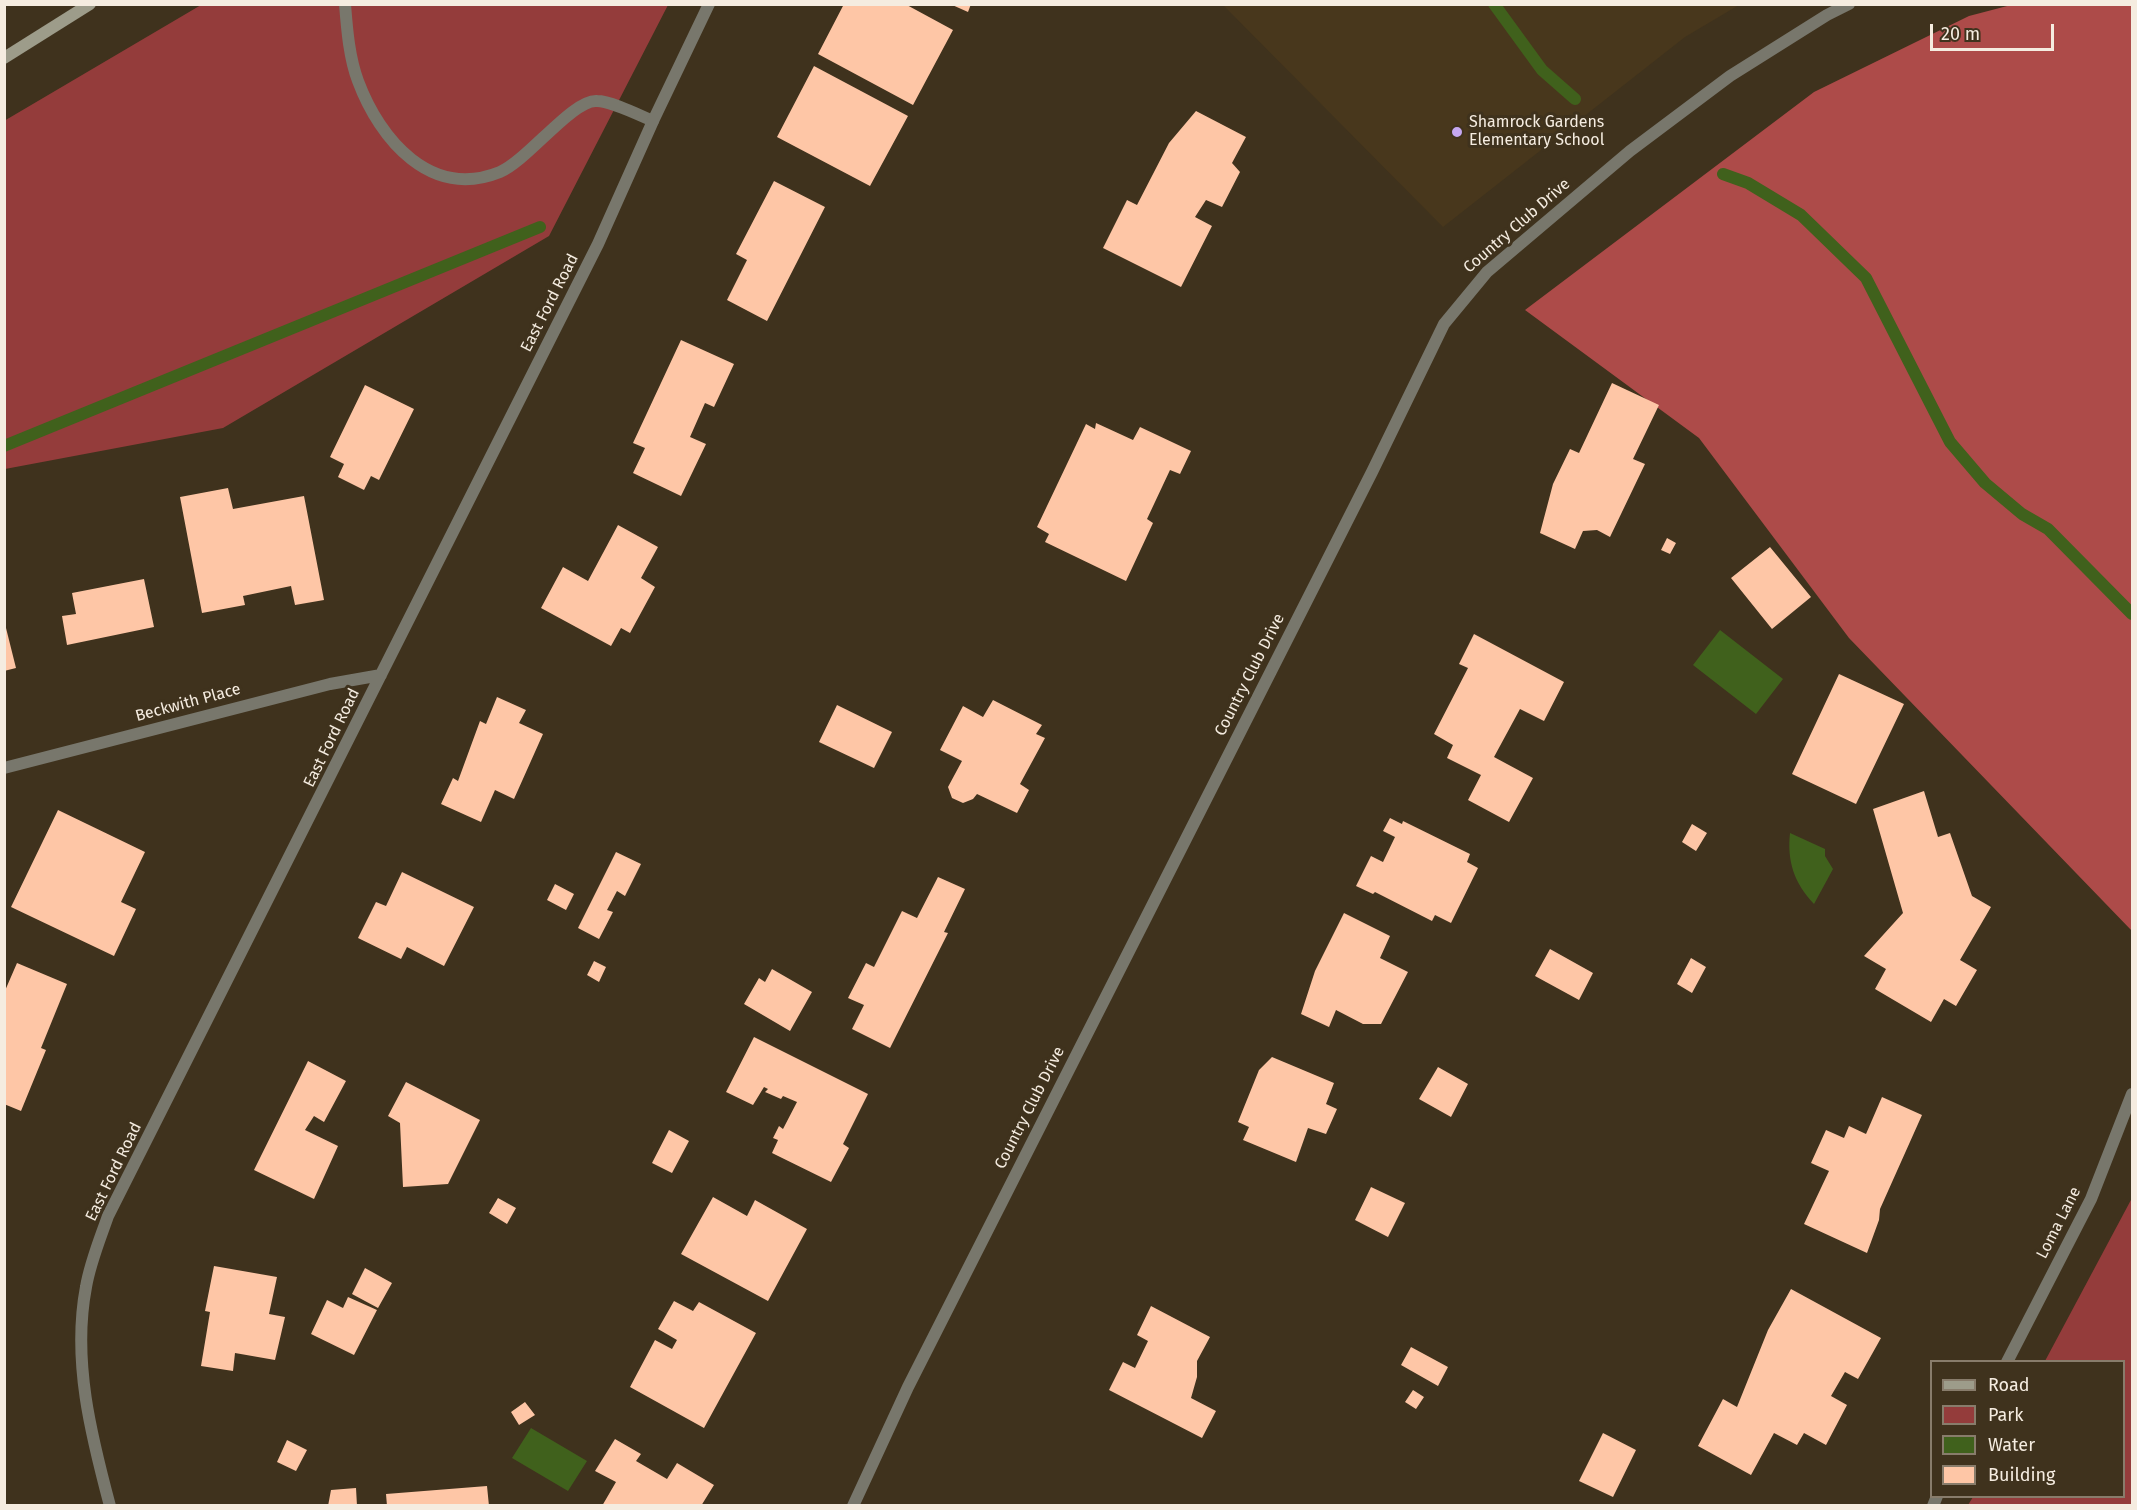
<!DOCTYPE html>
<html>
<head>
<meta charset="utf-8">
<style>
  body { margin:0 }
  #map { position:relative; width:2137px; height:1510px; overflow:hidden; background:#3f321d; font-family:"Fira Sans",sans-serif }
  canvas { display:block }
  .frame { position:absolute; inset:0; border:6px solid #f5ece0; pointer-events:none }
  .legend { position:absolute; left:1930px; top:1360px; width:195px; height:138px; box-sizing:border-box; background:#3f321d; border:2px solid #887c6b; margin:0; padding:8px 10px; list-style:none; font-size:18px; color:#f5ece0 }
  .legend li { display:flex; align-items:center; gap:12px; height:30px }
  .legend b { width:30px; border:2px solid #887c6b }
  .scale { position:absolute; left:1930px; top:24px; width:124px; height:27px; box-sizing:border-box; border:3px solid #f5ece0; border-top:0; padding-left:8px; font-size:18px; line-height:21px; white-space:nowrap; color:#f5ece0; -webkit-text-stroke:4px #3f321d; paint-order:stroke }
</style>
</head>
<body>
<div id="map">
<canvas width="2137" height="1510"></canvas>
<div class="frame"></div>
<ul class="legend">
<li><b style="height:8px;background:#9d9c8a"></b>Road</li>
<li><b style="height:16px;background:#943c3b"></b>Park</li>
<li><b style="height:16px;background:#40611c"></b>Water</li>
<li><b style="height:16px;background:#fec6a6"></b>Building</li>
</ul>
<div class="scale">20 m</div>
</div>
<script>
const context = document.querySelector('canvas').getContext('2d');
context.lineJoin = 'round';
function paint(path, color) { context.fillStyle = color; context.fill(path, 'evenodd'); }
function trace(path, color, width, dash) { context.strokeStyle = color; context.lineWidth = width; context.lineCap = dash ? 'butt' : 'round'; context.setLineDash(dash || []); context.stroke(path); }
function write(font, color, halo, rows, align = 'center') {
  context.font = font + ' "Fira Sans",sans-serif'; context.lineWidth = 6; context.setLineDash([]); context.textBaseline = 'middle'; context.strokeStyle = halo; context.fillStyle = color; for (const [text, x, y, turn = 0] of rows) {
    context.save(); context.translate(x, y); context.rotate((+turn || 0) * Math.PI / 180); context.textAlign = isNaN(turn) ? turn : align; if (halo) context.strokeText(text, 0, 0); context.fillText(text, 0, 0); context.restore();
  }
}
const built = new Path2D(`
  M1223,5H1739L1685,37L1443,227Z`);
const green = new Path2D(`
  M201,5H668L549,236L223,428L5,469L4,121Z
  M2132,1198V1505H1968L1973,1497L2124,1496V1362L2045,1361Z`);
const forest = new Path2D(`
  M2011,5H2132V931L1849,638L1699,438L1525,310L1814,92L1969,16Z`);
const water = new Path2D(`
  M1720,630L1783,679L1756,714L1693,665Z
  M1790,833L1825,849V856L1833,869L1814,904C1794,883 1787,861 1790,833Z
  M531,1428L587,1461L568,1491L512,1458Z`);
const stream = new Path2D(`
  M1494,4L1542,70L1575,99
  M1723,174L1748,183L1801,215L1866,278L1950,442L1985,483L2022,514L2048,529L2132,614
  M4,446L540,227`);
const building = new Path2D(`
  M844,4H905L953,30L913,105L818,54Z
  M950,4H971L968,12Z
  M814,66L908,116L870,186L777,137Z
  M1196,111L1246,137L1232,163L1240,172L1222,207L1206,200L1195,217L1212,226L1181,287L1103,248L1127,200L1137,205L1169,143Z
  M774,181L825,207L767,321L727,300L747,260L736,254Z
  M681,340L734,364L714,407L705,403L690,437L706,444L681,496L633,473L645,448L633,443Z
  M1612,383L1659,405L1633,459L1645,464L1610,537L1597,530L1583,531L1575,549L1540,533L1553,484L1570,449L1579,453Z
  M365,385L414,409L379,480L371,476L364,490L338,477L344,464L330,457Z
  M1096,423L1133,440L1140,427L1191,451L1180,474L1170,470L1147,519L1153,523L1126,581L1045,542L1049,534L1037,527L1086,424L1095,429Z
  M228,488L233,509L304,496L324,600L295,605L291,586L243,596L245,605L202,613L180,497Z
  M618,525L658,547L641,578L655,587L630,633L621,628L611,646L541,608L563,567L588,581Z
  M1667,538L1676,543L1670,554L1661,550Z
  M1770,547L1811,597L1772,629L1731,578Z
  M144,579L154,627L67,645L62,616L76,614L72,593Z
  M4,620L16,668L4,671Z
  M1474,634L1564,682L1544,721L1520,709L1494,757L1533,778L1509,822L1468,800L1481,775L1447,758L1453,745L1434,734L1468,668L1459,664Z
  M1839,674L1904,704L1856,804L1792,774Z
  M497,697L526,710L519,723L543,734L514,799L495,790L481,822L441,804L453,778L458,781L480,721L486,724Z
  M993,700L1042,725L1036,734L1045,738L1020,784L1029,790L1017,813L977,794L973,799L963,803L952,798L948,787L962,761L940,750L963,706L983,717Z
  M837,705L892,732L874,768L819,742Z
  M1924,791L1938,837L1950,833L1972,896L1991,907L1960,960L1977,970L1956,1006L1944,999L1931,1022L1875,989L1886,969L1864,956L1903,913L1873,809Z
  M58,810L145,852L121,902L136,909L114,956L11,907Z
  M1390,818L1402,824L1403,821L1470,854L1467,862L1478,868L1451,923L1435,915L1432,921L1375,892L1373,894L1356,886L1371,856L1383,862L1395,837L1383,831Z
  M1692,824L1707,833L1696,851L1682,842Z
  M616,852L641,864L625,896L617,891L607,910L613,912L599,939L578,928Z
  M402,872L474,907L444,966L407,947L401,959L358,938L376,902L386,906Z
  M938,877L965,889L944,932L948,933L890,1048L852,1029L864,1005L848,998L866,963L874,967L902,911L917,918Z
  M555,884L574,894L566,910L547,900Z
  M1344,913L1390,936L1380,958L1408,972L1381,1024H1363L1336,1010L1329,1027L1301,1014L1315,971Z
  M1550,949L1593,973L1579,1000L1535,976Z
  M1691,958L1706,967L1692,993L1677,984Z
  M594,961L606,967L599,982L587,975Z
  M17,963L67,984L41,1048L46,1050L21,1111L4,1104V993Z
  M772,969L812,992L790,1031L744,1004L759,978L765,982Z
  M754,1037L868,1094L843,1144L849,1148L831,1182L772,1153L778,1140L773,1138L779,1126L783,1129L797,1102L783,1096L781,1099L765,1092L768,1089L764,1087L753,1105L726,1092Z
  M1272,1057L1334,1083L1326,1104L1337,1109L1326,1134L1308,1128L1296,1162L1243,1140L1249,1127L1238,1122L1259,1070Z
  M308,1061L346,1081L324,1122L314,1116L305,1130L338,1146L314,1199L254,1170Z
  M1438,1067L1468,1084L1451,1117L1419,1099Z
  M406,1082L480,1120L448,1184L403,1187L400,1123L388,1116Z
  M1882,1097L1922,1115L1880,1209L1879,1220L1867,1253L1804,1224L1829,1171L1811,1163L1826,1130L1844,1138L1849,1126L1866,1134Z
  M669,1130L689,1141L672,1173L652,1163Z
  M1371,1187L1405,1203L1388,1237L1355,1220Z
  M713,1197L747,1216L755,1200L807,1229L768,1301L681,1254Z
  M498,1198L516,1208L507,1224L489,1213Z
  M214,1266L277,1277L269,1314L285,1317L275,1360L235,1353L233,1371L201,1366L210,1312L205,1311Z
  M365,1268L392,1283L378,1308L352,1294Z
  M1791,1289L1881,1338L1858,1379L1845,1372L1831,1396L1847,1405L1826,1445L1804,1433L1797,1445L1774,1433L1751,1475L1698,1446L1723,1399L1737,1407L1768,1330Z
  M348,1297L377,1310L354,1355L311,1334L327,1300L343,1308Z
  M674,1301L693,1311L699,1302L756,1333L704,1428L630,1387L655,1340L672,1349L677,1340L658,1329Z
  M1151,1306L1210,1337L1197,1361V1377L1191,1398L1216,1411L1202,1438L1109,1390L1123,1362L1135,1368L1148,1341L1137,1335Z
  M1411,1347L1448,1367L1438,1386L1401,1365Z
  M1413,1390L1424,1397L1416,1409L1405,1402Z
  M525,1402L535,1415L519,1425L511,1412Z
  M1603,1433L1636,1450L1613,1497L1579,1481Z
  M615,1439L641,1454L636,1461L667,1479L677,1463L714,1485L701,1506H602L616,1482L595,1471Z
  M287,1440L307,1450L296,1471L277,1462Z
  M487,1486L489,1506H387L386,1494Z
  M356,1488L357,1506H328L331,1490Z`);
const lane = new Path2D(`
  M345,4C347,29 349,57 358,81C380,140 431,200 500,172C528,160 573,99 597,101C611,101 639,115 653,121`);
const street = new Path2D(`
  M4,768L330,684L381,675
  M2007,1362L2091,1199L2132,1094
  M110,1506C91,1435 72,1360 86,1287C90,1263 100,1239 108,1216L598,244L653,121L709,4
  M853,1506L908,1387L1372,472L1444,324L1487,272L1630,151L1730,76L1827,15L1849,4
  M1933,1506L1937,1496`);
const secondary = new Path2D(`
  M4,58L90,4`);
const markers = [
  [1457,132,6,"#c5a7f1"]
];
const poiNames = [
  ["Shamrock Gardens",1469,123],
  ["Elementary School",1469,141]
];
const streetNames = [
  ["Country Club Drive",1517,226,-41],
  ["East Ford Road",550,303,-63],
  ["Country Club Drive",1250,675,-63],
  ["Beckwith Place",188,703,-15],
  ["East Ford Road",332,738,-64],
  ["Country Club Drive",1030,1108,-63],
  ["East Ford Road",114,1172,-64],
  ["Loma Lane",2059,1223,-63]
];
paint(built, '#48371c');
paint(green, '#943c3b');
paint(forest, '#ad4b49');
paint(water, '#40611c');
trace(stream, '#40611c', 12);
paint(building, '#fec6a6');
trace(lane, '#78776c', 12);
trace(street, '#78776c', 12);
trace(secondary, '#9d9c8a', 12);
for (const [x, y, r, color] of markers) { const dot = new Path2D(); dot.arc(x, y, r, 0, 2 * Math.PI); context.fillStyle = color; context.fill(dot); trace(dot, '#3f321d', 2); }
write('16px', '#f5ece0', '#3f321d', poiNames, 'left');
write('16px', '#f5ece0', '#3f321d', streetNames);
</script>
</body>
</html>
